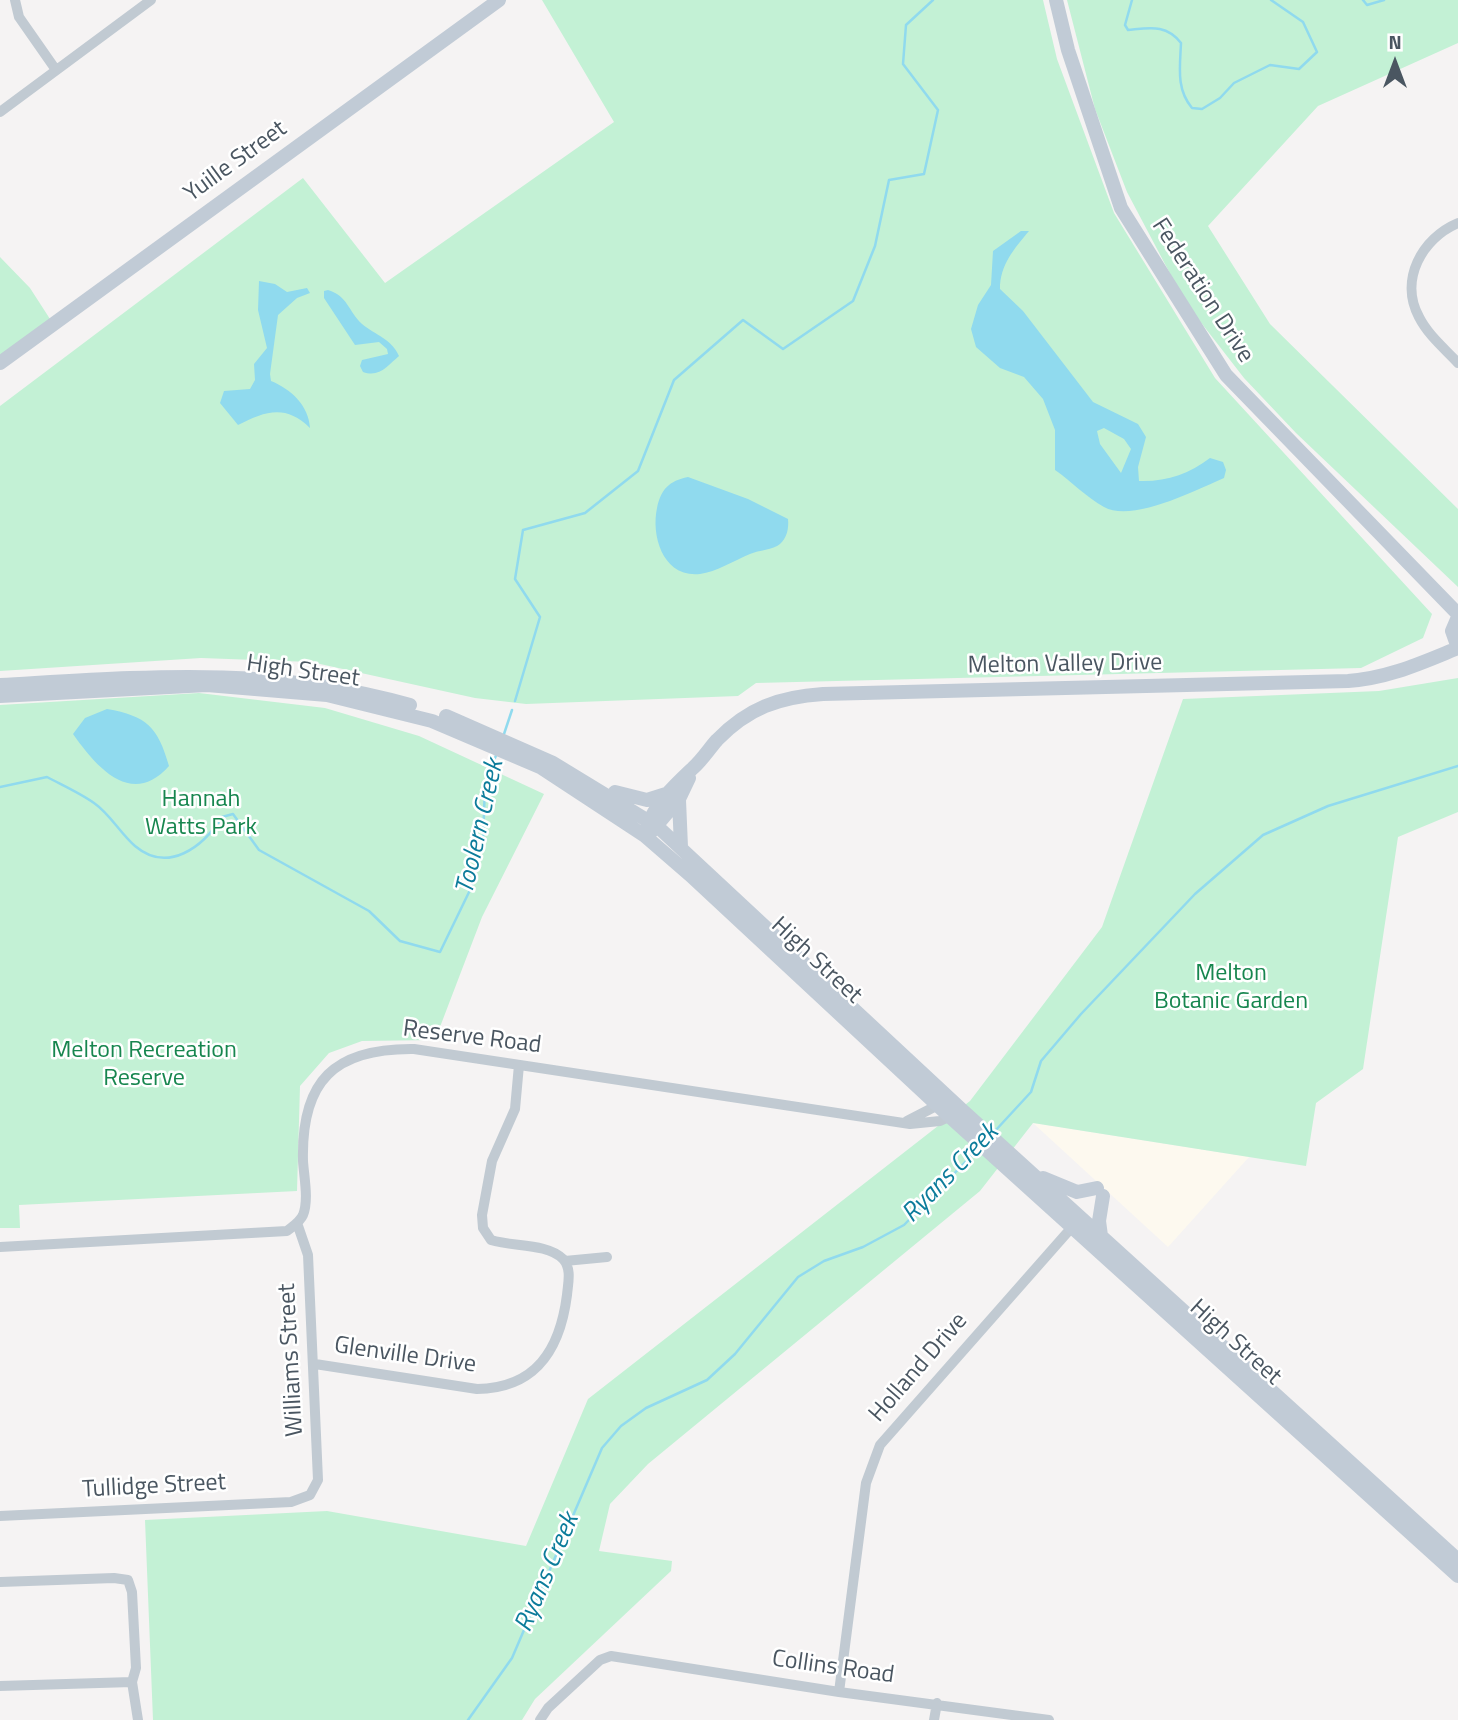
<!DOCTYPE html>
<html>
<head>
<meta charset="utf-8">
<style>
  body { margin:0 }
  #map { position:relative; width:1458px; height:1720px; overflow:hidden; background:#f5f3f3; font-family:"Titillium Web",sans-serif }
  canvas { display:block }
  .north { position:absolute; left:1360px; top:28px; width:70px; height:70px; -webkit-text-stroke:5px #fff; paint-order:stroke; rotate:0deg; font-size:19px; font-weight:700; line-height:28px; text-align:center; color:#4a5661 }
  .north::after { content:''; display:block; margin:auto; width:24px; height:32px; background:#4a5661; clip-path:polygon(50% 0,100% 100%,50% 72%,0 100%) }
</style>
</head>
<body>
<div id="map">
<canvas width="1458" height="1720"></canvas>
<div class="north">N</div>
</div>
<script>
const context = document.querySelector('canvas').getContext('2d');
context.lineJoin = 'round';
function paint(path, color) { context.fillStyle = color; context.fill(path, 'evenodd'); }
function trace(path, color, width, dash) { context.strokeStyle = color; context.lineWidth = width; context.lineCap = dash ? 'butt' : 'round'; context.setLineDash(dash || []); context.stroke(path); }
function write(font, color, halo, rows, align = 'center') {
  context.font = font + ' "Titillium Web",sans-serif'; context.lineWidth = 5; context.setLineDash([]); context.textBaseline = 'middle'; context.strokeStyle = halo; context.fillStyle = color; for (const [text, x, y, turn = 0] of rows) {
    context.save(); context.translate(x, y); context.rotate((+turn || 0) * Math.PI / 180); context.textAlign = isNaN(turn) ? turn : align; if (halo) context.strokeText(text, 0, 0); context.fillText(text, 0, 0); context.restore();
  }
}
const commercial = new Path2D(`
  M1033,1123L1249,1157L1168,1247Z`);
const green = new Path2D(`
  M542,0H1043L1057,59L1114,213L1215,378L1432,614L1423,638L1361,668L756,683L738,696L526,704L475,698L311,662L201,658L0,671V406L303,178L385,283L614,122Z
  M1067,0H1458V43L1318,106L1208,226L1270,324L1458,509V587L1296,433L1244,378L1185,302L1127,192L1095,109Z
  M0,257L30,288L50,319L0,359Z
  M1458,678V812L1398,837L1363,1069L1316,1103L1306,1166L1033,1123L980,1191L648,1464L610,1504L599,1551L672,1561L671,1571L535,1699L522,1720H153L145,1520L327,1511L526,1546L588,1399L970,1101L1102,927L1183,699L1379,691Z
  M199,693L325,708L419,736L544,794L482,917L435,1040L362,1041L329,1053L300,1086L297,1191L19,1205L20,1228H0V705Z`);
const water = new Path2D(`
  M1021,231H1029C1014,249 1000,265 1000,289L1023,311L1093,402L1138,424L1146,437L1138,467L1139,481C1166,482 1189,474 1210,458L1223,462L1226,470L1224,478C1196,490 1132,523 1104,507C1086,497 1071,481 1055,470V430L1043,399L1024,377L1000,368L976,347L971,329L978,305L991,285L993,251ZM1104,428L1124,439L1131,449L1121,473L1100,444L1097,431Z
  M259,281L275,284L287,292L307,288L310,293L297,298L278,315L270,374L271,381C291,389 309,406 310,428C286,404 265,411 238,425L220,403L224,391L250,389L255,380L254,364L267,348L258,310Z
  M328,290C348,296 348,311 362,324C375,335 392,339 399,356C388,365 380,378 363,372L360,366L362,360L388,354L387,349L379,342L355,345L324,298V291Z
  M688,477L748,499L788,519C789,528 787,538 780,544C773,550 759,550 750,554C735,560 716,572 700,574C663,578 651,536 657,508C661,489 669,481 688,477Z
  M107,709C147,716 158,727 169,766C132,808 97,768 73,734L85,718Z`);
const stream = new Path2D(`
  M1132,0L1125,25L1128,30C1150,28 1166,24 1181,43C1180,67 1176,89 1192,108L1202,109L1220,98L1234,83L1270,65L1299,69L1317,52L1303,22L1271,0
  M1363,0L1367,5L1384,0
  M515,701L540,617L515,579L523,530L585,513L638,471L674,380L743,320L783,349L853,301L875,246L889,180L924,174L938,110L903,64L906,25L933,0
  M503,737L512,710
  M0,787L47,777C62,785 80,793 94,803C110,814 120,833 135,846C168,874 203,847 222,817L233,814L259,850L369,911L400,941L440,952L471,888L483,842L485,783L497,753
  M995,1131L1031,1092L1041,1061L1081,1014L1195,894L1263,835L1328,806L1458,766
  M468,1720L512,1658L602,1448L621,1426L646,1408L707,1380L735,1354L798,1277L824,1261L863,1247L904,1225L978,1149`);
const street = new Path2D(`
  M15,0L19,17L56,70
  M0,112L151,0
  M1458,223C1422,238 1399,280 1419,317C1428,335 1445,349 1458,363
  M907,1121L940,1104
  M0,1247L287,1231C293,1226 300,1222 303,1215C309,1200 304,1177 303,1161C301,1081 334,1048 414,1049L910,1124L940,1121L955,1114
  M565,1261L607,1257
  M315,1364L477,1389C536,1388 560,1350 567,1295C568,1283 572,1269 563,1259C547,1243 513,1247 491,1240L483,1228L482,1215L492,1161L515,1109L519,1065
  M0,1516L291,1502L310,1495L318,1480L308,1255L297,1223
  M0,1582L114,1578L128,1580L132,1592L136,1668L132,1682L138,1720
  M0,1686L132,1682
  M839,1692L866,1483L880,1445L1073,1226
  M540,1720L548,1708L600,1660L611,1656L839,1692L1049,1720
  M934,1720L937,1703`);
const secondary = new Path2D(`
  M1056,0L1068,50L1121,208L1226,375L1458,614
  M0,363L499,0
  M1458,617L1452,631L1458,648
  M0,685C142,677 271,665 410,705
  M0,696L207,685L327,695L432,721L540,767L645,836L690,875L950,1117L1458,1576
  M446,716L553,763L658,827L961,1109L1458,1560
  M615,792L647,800L666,794
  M679,800L681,847
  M647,828C655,803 675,785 693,768C702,760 709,749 717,740C748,708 779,697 823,694L1348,681C1389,678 1421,663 1458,648
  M651,832L679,799L689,778
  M1043,1178L1077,1192L1097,1188
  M1101,1236L1099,1221L1103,1196`);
const streetNames = [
  ["Yuille Street",236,162,-36],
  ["Federation Drive",1202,291,57],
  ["Melton Valley Drive",1065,665,-1],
  ["High Street",303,672,8],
  ["High Street",816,961,43],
  ["Reserve Road",472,1038,7],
  ["High Street",1235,1343,42],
  ["Glenville Drive",405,1356,8],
  ["Williams Street",292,1360,-93],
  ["Holland Drive",919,1368,-49],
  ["Tullidge Street",154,1487,-3],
  ["Collins Road",833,1668,8]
];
const parkNames = [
  ["Hannah",201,800],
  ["Watts Park",201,828],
  ["Melton",1231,974],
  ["Botanic Garden",1231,1002],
  ["Melton Recreation",144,1051],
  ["Reserve",144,1079]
];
const waterNames = [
  ["Toolern Creek",481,827,-77],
  ["Ryans Creek",951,1174,-46],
  ["Ryans Creek",548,1573,-67]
];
paint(commercial, '#fdf9ef');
paint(green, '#c3f1d5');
paint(water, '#90daee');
trace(stream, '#90daee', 2.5);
trace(street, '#c1cad2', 10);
trace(secondary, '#c1cbd6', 14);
write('24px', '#4a5661', '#fff', streetNames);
write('24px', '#17864f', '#fff', parkNames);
write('italic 26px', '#0c7c9b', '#fff', waterNames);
</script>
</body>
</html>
